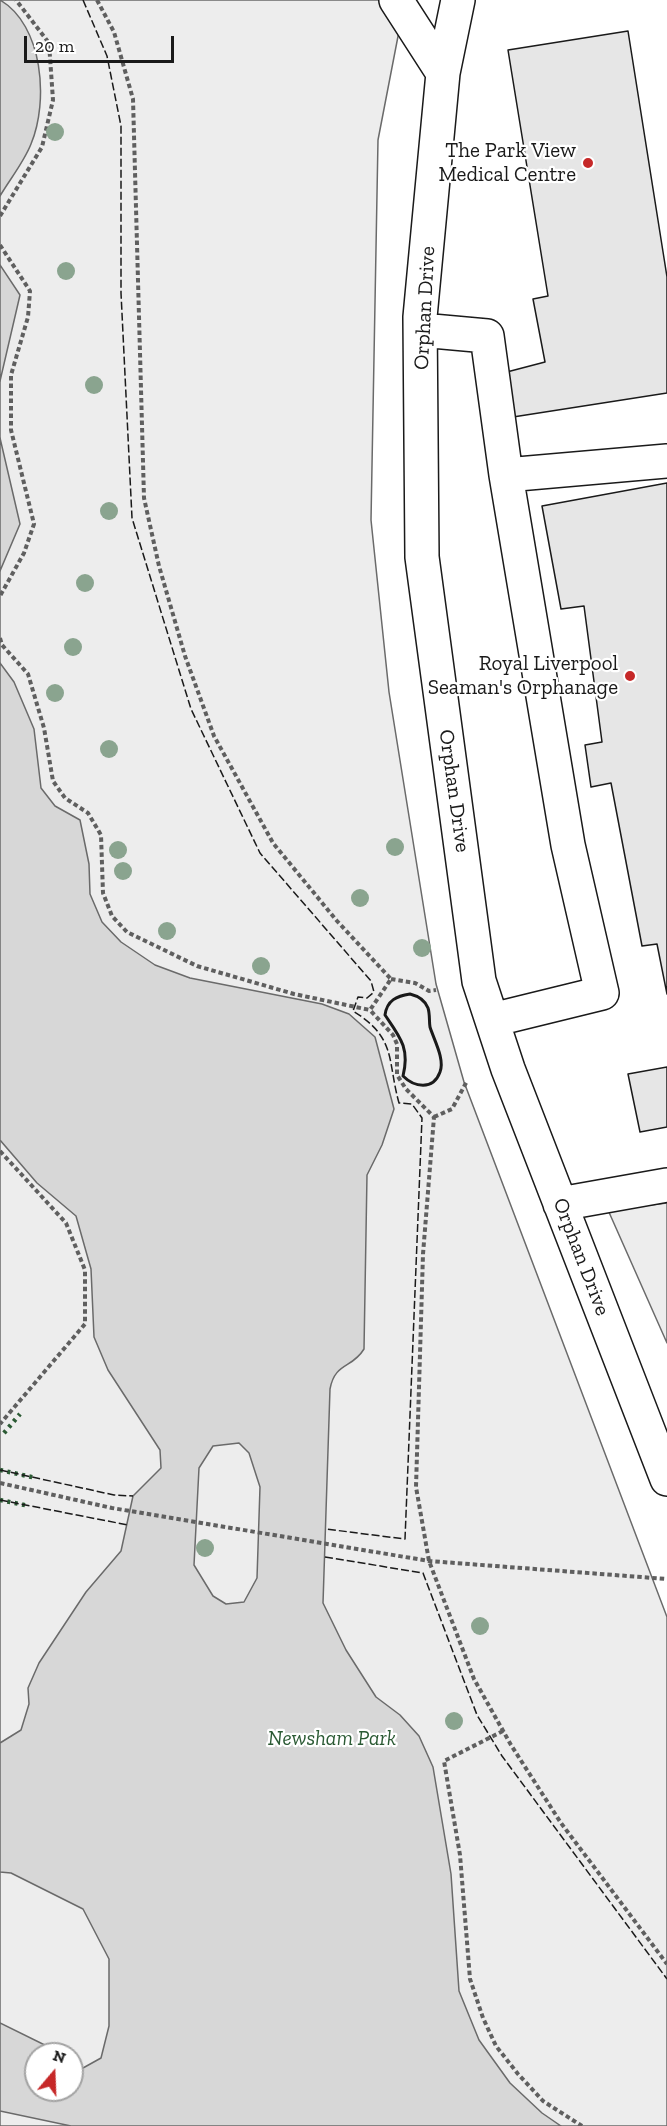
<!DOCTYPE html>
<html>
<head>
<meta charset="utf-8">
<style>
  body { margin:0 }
  #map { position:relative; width:667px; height:2126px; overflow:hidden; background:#fff; font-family:"Zilla Slab",serif }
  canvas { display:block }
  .north { position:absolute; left:24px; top:2042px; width:60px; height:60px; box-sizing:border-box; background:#fff; border:2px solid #a3a3a3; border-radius:50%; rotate:19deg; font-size:16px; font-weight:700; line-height:24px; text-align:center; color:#1a1a1a }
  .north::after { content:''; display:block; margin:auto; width:21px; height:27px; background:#c62828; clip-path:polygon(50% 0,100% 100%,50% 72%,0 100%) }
  .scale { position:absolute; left:24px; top:36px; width:150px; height:27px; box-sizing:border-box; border:3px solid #1a1a1a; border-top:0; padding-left:8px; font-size:18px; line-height:21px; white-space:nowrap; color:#1a1a1a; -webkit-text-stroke:4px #fff; paint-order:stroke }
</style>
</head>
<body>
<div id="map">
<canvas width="667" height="2126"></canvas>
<div class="north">N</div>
<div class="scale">20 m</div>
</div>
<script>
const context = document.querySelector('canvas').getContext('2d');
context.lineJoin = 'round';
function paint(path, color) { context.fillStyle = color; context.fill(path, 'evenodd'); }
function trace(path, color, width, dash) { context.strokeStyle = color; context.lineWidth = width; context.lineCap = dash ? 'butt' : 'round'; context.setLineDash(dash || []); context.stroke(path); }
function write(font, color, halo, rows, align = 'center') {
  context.font = font + ' "Zilla Slab",serif'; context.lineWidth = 4.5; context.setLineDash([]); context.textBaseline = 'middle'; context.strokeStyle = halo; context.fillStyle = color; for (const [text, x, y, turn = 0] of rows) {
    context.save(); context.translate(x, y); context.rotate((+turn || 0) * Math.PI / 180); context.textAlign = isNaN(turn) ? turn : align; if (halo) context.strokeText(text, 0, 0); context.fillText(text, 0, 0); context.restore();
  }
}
const built = new Path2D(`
  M0,0H405L378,140L371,520L389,692L436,984L464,1082L667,1617V2126H0ZM36,2054H72V2090H36Z
  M667,1203V1343L608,1210Z`);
const water = new Path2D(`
  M0,0C43,25 49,101 31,144C24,162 10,179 0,196Z
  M0,265L20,295L0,381Z
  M0,438L20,524L0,571Z
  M0,663L14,682L34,729L41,788L55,806L80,820L89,864L90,894L102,922L121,942L155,965L190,978L322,1004L349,1014L375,1037L394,1109L382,1145L367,1175L364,1349C352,1369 335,1362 330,1389L323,1603L346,1650L376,1697L400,1715L419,1736L433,1767L451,1874L459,1991L479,2040L510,2083L542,2113L561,2126H71L0,2111V2023L63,2054H36V2090H72V2060L83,2068L101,2058L109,2026V1959L83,1909L11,1873L0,1872V1743L21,1730L29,1704L28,1688L39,1663L86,1592L121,1551L133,1496L161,1468L160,1450L108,1370L94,1337L91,1269L76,1216L37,1183L0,1140ZM239,1443L249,1453L260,1487L257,1578L244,1602L226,1604L213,1596L194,1565L199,1468L213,1446Z`);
const building = new Path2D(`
  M628,31L667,277V393L513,417L503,373L545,362L533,299L548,296L508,50Z
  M667,483V994L657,944L642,946L611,783L591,787L585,745L602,742L584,606L561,609L542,506Z
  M667,1067V1127L640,1132L628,1074Z`);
const path = new Path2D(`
  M97,0L114,32L133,99L144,498L159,566L185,656L214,736L273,843L337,921L391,979L370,1010L393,1035L397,1044V1075L406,1089L434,1117L423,1254L416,1487L429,1561L474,1679L511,1745L561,1823L667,1964
  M0,216L42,147L53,100L49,43L16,0
  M0,245L30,291L28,317L11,375V430L34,524L24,553L0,596
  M0,638L2,645L28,674L44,728L53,781L65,798L88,813L101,835L103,893L112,916L127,932L197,966L294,994L370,1010
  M391,979L415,983L429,991L436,990
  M434,1117L452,1109L467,1081
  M0,1151L66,1223L85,1270V1324L0,1424
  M0,1483L112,1508L429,1561L667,1579
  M503,1731L444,1761L460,1855L470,1979L483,2018L496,2046L518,2074L543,2101L582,2126`);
const minor = new Path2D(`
  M396,0L443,73
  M458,0L443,73L420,317L422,557L479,981L508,1069L667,1479
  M421,330L487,336L506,475
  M492,1020L602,993L568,845L506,475L667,461
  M560,1204L667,1185`);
const hedge = new Path2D(`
  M4,1433L20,1414
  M0,1470L36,1478
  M0,1500L29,1506`);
const fence = new Path2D(`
  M83,0L107,56L121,126V293L132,518L191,709L260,853L371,981L374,992L367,998L358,997L353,1011C397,1038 387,1060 399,1103L412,1104L422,1118L405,1539L326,1529
  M0,1470L114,1495L133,1496
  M0,1500L128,1525
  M325,1557L423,1573L477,1715L502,1756L667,1979`);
const wall = new Path2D(`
  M410,994C418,996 425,1000 428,1008C430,1014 429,1021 430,1027C434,1040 445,1059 440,1072C433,1091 414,1087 403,1076C410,1048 400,1037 385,1015C387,1000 397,996 410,994Z`);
const trees = [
  [55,132],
  [66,271],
  [94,385],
  [109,511],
  [85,583],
  [73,647],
  [55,693],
  [109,749],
  [395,847],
  [118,850],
  [123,871],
  [360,898],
  [167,931],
  [422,948],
  [261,966],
  [205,1548],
  [480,1626],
  [454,1721]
];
const markers = [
  [588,163,6,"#c62828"],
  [630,676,6,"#c62828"]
];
const poiNames = [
  ["The Park View",576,151],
  ["Medical Centre",576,175],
  ["Royal Liverpool",618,664],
  ["Seaman's Orphanage",618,688]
];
const streetNames = [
  ["Orphan Drive",425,308,-87],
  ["Orphan Drive",454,791,82],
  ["Orphan Drive",581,1257,69]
];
const parkNames = [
  ["Newsham Park",332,1739]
];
paint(built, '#ededed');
trace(built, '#6a6a6a', 1.5);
paint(water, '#d7d7d7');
trace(water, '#6a6a6a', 1.5);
paint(building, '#e6e6e6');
trace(building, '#1a1a1a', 1.5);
trace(minor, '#1a1a1a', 36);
trace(path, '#5f5f5f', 4, [4.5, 3]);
trace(minor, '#fff', 33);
trace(hedge, '#2b5a34', 4.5, [3, 4.5]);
trace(fence, '#1a1a1a', 1.5, [8, 3]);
trace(wall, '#1a1a1a', 3);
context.fillStyle = '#8aa48f';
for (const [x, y] of trees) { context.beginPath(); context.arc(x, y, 9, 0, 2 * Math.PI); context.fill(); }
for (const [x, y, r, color] of markers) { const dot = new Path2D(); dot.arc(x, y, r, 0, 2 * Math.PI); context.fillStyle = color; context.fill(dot); trace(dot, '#fff', 2); }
write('21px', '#1a1a1a', '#fff', poiNames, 'right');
write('21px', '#1a1a1a', '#fff', streetNames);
write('italic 21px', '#2b5a34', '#fff', parkNames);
</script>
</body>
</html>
